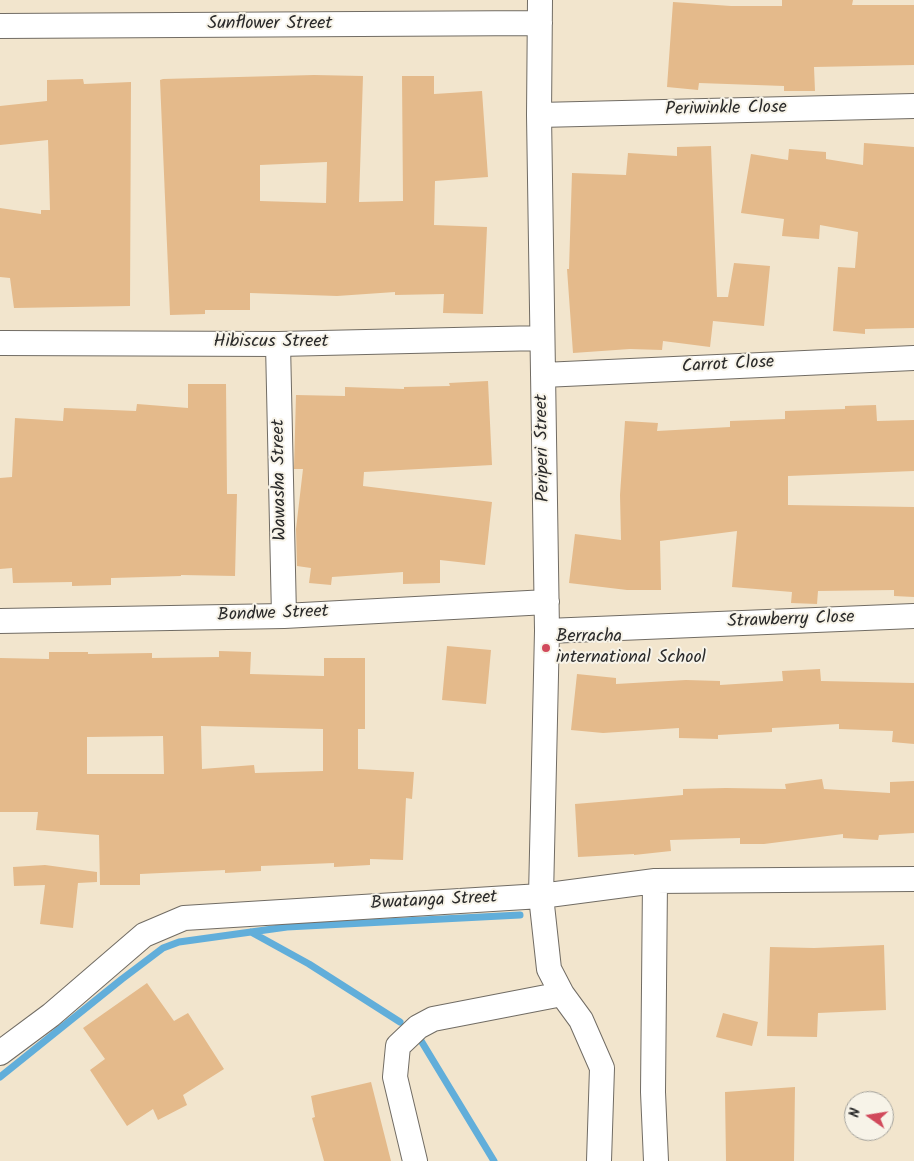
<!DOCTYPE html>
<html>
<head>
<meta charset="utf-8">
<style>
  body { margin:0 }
  #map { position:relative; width:914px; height:1161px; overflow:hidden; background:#f2e5cd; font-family:Kalam,sans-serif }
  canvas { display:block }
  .north { position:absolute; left:844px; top:1091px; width:50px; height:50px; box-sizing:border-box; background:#f7f3e8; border:1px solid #a5a39c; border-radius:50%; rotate:283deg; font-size:14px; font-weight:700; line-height:20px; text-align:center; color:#2b2b2b }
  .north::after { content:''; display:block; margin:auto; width:18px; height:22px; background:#d1495b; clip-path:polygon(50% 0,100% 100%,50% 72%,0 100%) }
</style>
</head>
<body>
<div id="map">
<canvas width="914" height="1161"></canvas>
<div class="north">N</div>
</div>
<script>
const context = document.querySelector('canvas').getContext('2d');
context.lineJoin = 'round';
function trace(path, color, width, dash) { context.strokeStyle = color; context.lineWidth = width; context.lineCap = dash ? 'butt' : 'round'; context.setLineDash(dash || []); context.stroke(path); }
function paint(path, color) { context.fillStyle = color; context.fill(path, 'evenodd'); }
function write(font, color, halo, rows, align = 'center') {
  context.font = font + ' Kalam,sans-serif'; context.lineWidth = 4; context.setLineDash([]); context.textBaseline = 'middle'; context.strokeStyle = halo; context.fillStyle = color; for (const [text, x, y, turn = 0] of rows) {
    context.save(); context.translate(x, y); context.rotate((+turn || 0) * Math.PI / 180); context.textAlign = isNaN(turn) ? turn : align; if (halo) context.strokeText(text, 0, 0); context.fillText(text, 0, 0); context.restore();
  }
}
const stream = new Path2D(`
  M251,932L309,964L400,1022
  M420,1039L494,1161
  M0,1077L122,979L163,948L179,942L287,927L520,915`);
const building = new Path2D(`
  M782,0H853L852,5H914V65L814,67L815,91H784V86L699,83L698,90L667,87L673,2L731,6H782Z
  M314,75L363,76L359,202L403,201L402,76H434V94L482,91L488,177L435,181L434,225L487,227L483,314L443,313L444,294L395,295V292L337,296L250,293V310H205V314L170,315L160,80L163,79ZM327,162L326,203L260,201V165Z
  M83,79L84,84L131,82L130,306L14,308L10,278L0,277V208L41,214V210H50L48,140L0,145V106L47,101V80Z
  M864,143L914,147V328L865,329V334L833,331L838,267L855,268L858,232L820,225L819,239L782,236L784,219L741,213L751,154L788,160L789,149L826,152V159L863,165Z
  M711,146L717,297H728L734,263L770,266L764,326L713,321L710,347L663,341L662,350L630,349L573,353L567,269H569L572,173L626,175L628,153L677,156V147Z
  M488,381L492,465L364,472L363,486L492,502L485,565L440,560V583L403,584V572L332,577L331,585L309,583L311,568L297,566L296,529L303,469H294L296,395L345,396V387L404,389V387L450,386L449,383Z
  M188,384H226L227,494H237L235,576L181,575V576L111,578V585L72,586V582L13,583L12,568L0,569V478L12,477L15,418L63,421L64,408L136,411L137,404L188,408Z
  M876,405L877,421L914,420V471L788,476V505L914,507V597L894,596V590L818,591L817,604L791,603L792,592L732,587L737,531L660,541L661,590H627L569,583L575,534L621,540L620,495L625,421L658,423L657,431L730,427V421L785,419V411L845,409V406Z
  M447,646L491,650L486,704L442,700Z
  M219,651L251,652L250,674L324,676V658H365V729H358V769L414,772L412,799L406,798L403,860L370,859V865L334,867V863L261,866V871L225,873V870L140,874V885H100L99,835L36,830L38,812H0V658L49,659V652H88V654L152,653V658L219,657ZM201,726L323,729V771L255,773L254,765L202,769ZM163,736L164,774H87V737Z
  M820,669L821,681L914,683V744L892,742L893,731L839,729V724L772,728V732L718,735V739L679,738V728L603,733L571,730L577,674L616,678V684L686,680L720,681V685L783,681L782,671Z
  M822,779L824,789L890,793V782L914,781V833L879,835L878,840L843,838V834L764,844H740V838L670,840L671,851L634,855V854L578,857L575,804L683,795V789L726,788L786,789L785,784Z
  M45,865L97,872V882L78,883L73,928L40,924L45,885L14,886L13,867Z
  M884,945L886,1010L818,1013L817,1037L767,1036L770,947L814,948Z
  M147,983L174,1021L188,1013L224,1069L183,1095L187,1105L158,1120L153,1109L127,1126L90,1070L105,1059L83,1028Z
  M723,1013L758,1022L752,1046L716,1037Z
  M371,1082L391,1161H324L312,1118L315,1117L311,1096Z
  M795,1087L794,1161H726L725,1092Z`);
const minor = new Path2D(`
  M540,0L539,115L547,631L541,896L549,969L562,994L581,1020L602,1068L599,1161
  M0,26L540,23
  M539,115L914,106
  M0,343L278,344L542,338
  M278,344L284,616
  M543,375L914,358
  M0,621L284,616L547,602
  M547,631L914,616
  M655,881L653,1092L656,1161
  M0,1053L51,1015L144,935L184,918L541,896L655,881L914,879
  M415,1161L395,1077L398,1046L418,1027L433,1019L562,994`);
const markers = [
  [546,648,5,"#d1495b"]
];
const streetNames = [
  ["Sunflower Street",270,25],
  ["Periwinkle Close",726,110,-1],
  ["Hibiscus Street",271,343],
  ["Carrot Close",728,366,-3],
  ["Periperi Street",544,448,-91],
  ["Wawasha Street",281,480,-91],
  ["Bondwe Street",273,615,-2],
  ["Strawberry Close",791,621,-2],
  ["Bwatanga Street",434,902,-3]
];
const poiNames = [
  ["Berracha",556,638],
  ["international School",556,659]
];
trace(stream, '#61aeda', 7);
paint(building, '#e4ba8b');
trace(minor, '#716c64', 26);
trace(minor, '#fff', 24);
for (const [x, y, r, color] of markers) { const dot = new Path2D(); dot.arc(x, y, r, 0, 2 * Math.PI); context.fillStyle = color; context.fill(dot); trace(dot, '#f7f3e8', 2); }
write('18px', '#2b2b2b', '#f7f3e8', streetNames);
write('18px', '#2b2b2b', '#f7f3e8', poiNames, 'left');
</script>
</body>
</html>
